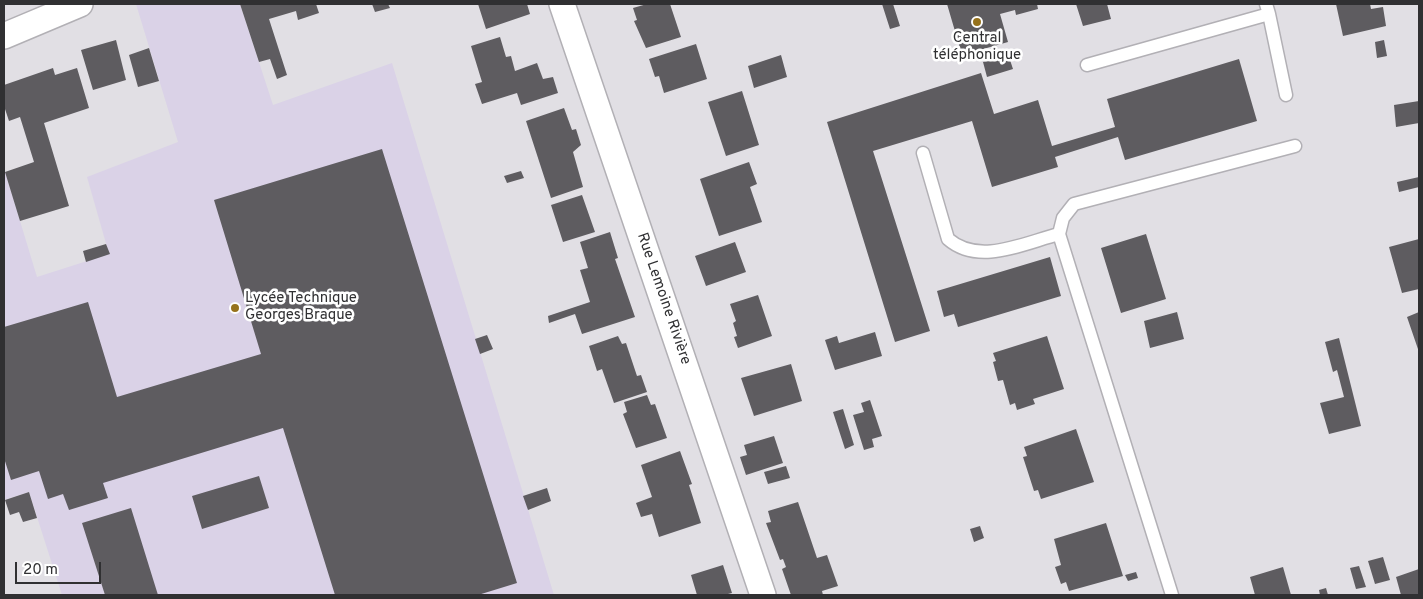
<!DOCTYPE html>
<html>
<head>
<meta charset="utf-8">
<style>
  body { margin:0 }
  #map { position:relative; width:1423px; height:599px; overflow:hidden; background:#e1dfe4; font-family:Overpass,sans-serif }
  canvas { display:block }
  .frame { position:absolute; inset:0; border:5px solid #303032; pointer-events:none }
  .scale { position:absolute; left:15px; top:562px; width:86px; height:22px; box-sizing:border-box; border:2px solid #303032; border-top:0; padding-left:6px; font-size:15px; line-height:18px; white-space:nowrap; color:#303032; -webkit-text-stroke:4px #fff; paint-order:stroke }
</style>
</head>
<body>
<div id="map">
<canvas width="1423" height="599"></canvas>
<div class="frame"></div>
<div class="scale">20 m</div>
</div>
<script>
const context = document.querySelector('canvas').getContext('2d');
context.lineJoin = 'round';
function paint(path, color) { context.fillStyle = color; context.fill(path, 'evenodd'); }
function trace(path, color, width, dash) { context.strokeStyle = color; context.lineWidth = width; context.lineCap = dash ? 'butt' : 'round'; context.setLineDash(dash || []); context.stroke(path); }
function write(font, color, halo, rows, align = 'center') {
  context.font = font + ' Overpass,sans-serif'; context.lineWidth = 5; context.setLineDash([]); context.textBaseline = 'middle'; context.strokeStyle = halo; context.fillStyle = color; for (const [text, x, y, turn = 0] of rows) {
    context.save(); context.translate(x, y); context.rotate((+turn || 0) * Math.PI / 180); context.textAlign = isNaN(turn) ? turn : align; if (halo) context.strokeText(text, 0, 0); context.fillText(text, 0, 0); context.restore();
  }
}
const education = new Path2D(`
  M136,4H240L273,105L392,63L554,595H62L29,492L4,500V168L37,277L109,254L87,177L178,142Z`);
const building = new Path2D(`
  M240,4H316L319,13L298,20L296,11L269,19L287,75L277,79L270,59L259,62Z
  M372,4H388L390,8L375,12Z
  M478,4H527L530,14L486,29Z
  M647,4H670L681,37L646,48L634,21L637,20L633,8Z
  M882,4H893L900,26L890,29Z
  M947,4H1037L1038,9L1016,15L1015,10L1000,14L1008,42L962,55Z
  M1076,4H1107L1111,19L1083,26Z
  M1336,4H1370L1371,9L1383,7L1386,26L1343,36Z
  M500,37L506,57L511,56L515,71L537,63L543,79L553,77L558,93L521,105L517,93L482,104L475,84L482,82L471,46Z
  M116,40L126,80L93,90L81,50Z
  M1384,40L1387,56L1377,58L1375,42Z
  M696,44L707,79L664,93L659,76L655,77L649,59Z
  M149,48L159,81L138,87L129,55Z
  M1008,54L1013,69L987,77L983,62Z
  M781,55L787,77L754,88L748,66Z
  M1239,59L1257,121L1125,160L1118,137L1055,157L1058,167L992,187L972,121L873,151L930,331L895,342L827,122L981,73L994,114L1038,100L1052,146L1115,127L1107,99Z
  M53,68L55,75L77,68L89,108L44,123L69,206L20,221L5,172L34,162L20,117L9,121L4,106V85Z
  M742,91L759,145L726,156L708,102Z
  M1419,101V123L1396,127L1394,105Z
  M564,108L572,130L576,129L581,145L573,152L583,187L551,198L526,121Z
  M382,149L517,583L478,595H335L283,428L103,483L108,498L69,510L63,494L48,499L39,471L11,480L4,458V327L88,302L117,397L261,354L214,200Z
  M749,162L757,184L750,187L762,222L719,236L700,179Z
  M521,171L524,178L507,183L504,176Z
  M1419,177V187L1399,192L1397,182Z
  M582,195L595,232L563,242L551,205Z
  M610,232L618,258L615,259L635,317L582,334L575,314L549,323L548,316L590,302L580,270L588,268L580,242Z
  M1146,234L1166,299L1121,313L1101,248Z
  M1419,239V289L1402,293L1389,247Z
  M735,242L746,272L706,286L695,256Z
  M106,244L110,254L86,262L83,251Z
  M1050,257L1061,296L958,327L954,314L944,317L937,291Z
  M758,295L772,336L738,348L734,337L737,336L733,323L736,321L730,304Z
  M1177,312L1184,339L1150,348L1144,321Z
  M1419,312V352L1407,317Z
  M875,332L882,356L835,370L825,340L837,336L839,343Z
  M487,335L493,349L480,354L475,339Z
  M618,336L622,344L626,343L637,376L641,375L647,392L614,403L602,369L597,371L589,346Z
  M1047,336L1064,389L1033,399L1035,404L1017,410L1015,403L1010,405L1003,380L998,381L993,362L996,361L993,353Z
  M1339,338L1361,426L1329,434L1320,403L1344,397L1337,370L1333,372L1325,342Z
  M791,364L802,401L754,416L741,378Z
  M647,395L651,405L655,404L667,438L636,448L623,414L627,412L624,402Z
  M870,400L882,436L872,439L874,447L864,450L853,415L864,412L861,403Z
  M843,409L854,445L845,449L833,412Z
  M1076,429L1094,482L1041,499L1038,490L1034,491L1023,457L1027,456L1024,447Z
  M774,436L783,463L746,475L740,457L747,455L744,445Z
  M680,451L692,484L689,485L701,523L659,537L652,514L641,517L636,503L652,497L641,465Z
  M786,466L790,478L768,484L764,472Z
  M259,476L269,508L202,529L192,496Z
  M547,488L551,501L528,510L523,496Z
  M29,492L37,518L23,522L19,512L10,515L5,500Z
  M798,502L817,558L827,555L838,586L822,591L823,595H791L782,569L786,567L783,559L780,560L766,523L771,522L768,511Z
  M131,508L153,579L158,595H105L82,523Z
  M1106,523L1123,576L1069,591L1066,582L1061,584L1055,567L1061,565L1054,539Z
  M980,526L984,538L974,542L970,529Z
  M1383,557L1390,580L1375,584L1368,561Z
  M723,565L732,593L724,595H697L691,575Z
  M1359,566L1366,587L1356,589L1350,568Z
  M1283,567L1291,595H1255L1250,577Z
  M1419,569V595H1401L1396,577Z
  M1136,572L1138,578L1128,581L1125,575Z
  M1326,588L1328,595H1320L1319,590Z`);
const service = new Path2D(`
  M1269,14L1286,95
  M1087,65L1269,14L1266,4
  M923,153L948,239C979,266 1024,243 1059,234
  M1172,595L1059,234L1063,218L1074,204L1295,146`);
const minor = new Path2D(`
  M562,4L763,595
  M4,36L80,4`);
const markers = [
  [977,22,5,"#96721c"],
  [235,308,5,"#96721c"]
];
const poiNames = [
  ["Central",977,39],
  ["téléphonique",977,56],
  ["Lycée Technique",245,299,"left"],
  ["Georges Braque",245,316,"left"]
];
const streetNames = [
  ["Rue Lemoine Rivière",663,299,71]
];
paint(education, '#dad2e7');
paint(building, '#5e5c60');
trace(service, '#b2b0b5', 15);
trace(minor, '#b2b0b5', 28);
trace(service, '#fff', 12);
trace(minor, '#fff', 25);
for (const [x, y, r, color] of markers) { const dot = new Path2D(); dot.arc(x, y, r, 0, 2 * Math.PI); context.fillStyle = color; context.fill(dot); trace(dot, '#fff', 2); }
write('15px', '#303032', '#fff', poiNames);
write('15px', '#303032', '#fff', streetNames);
</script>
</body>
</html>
